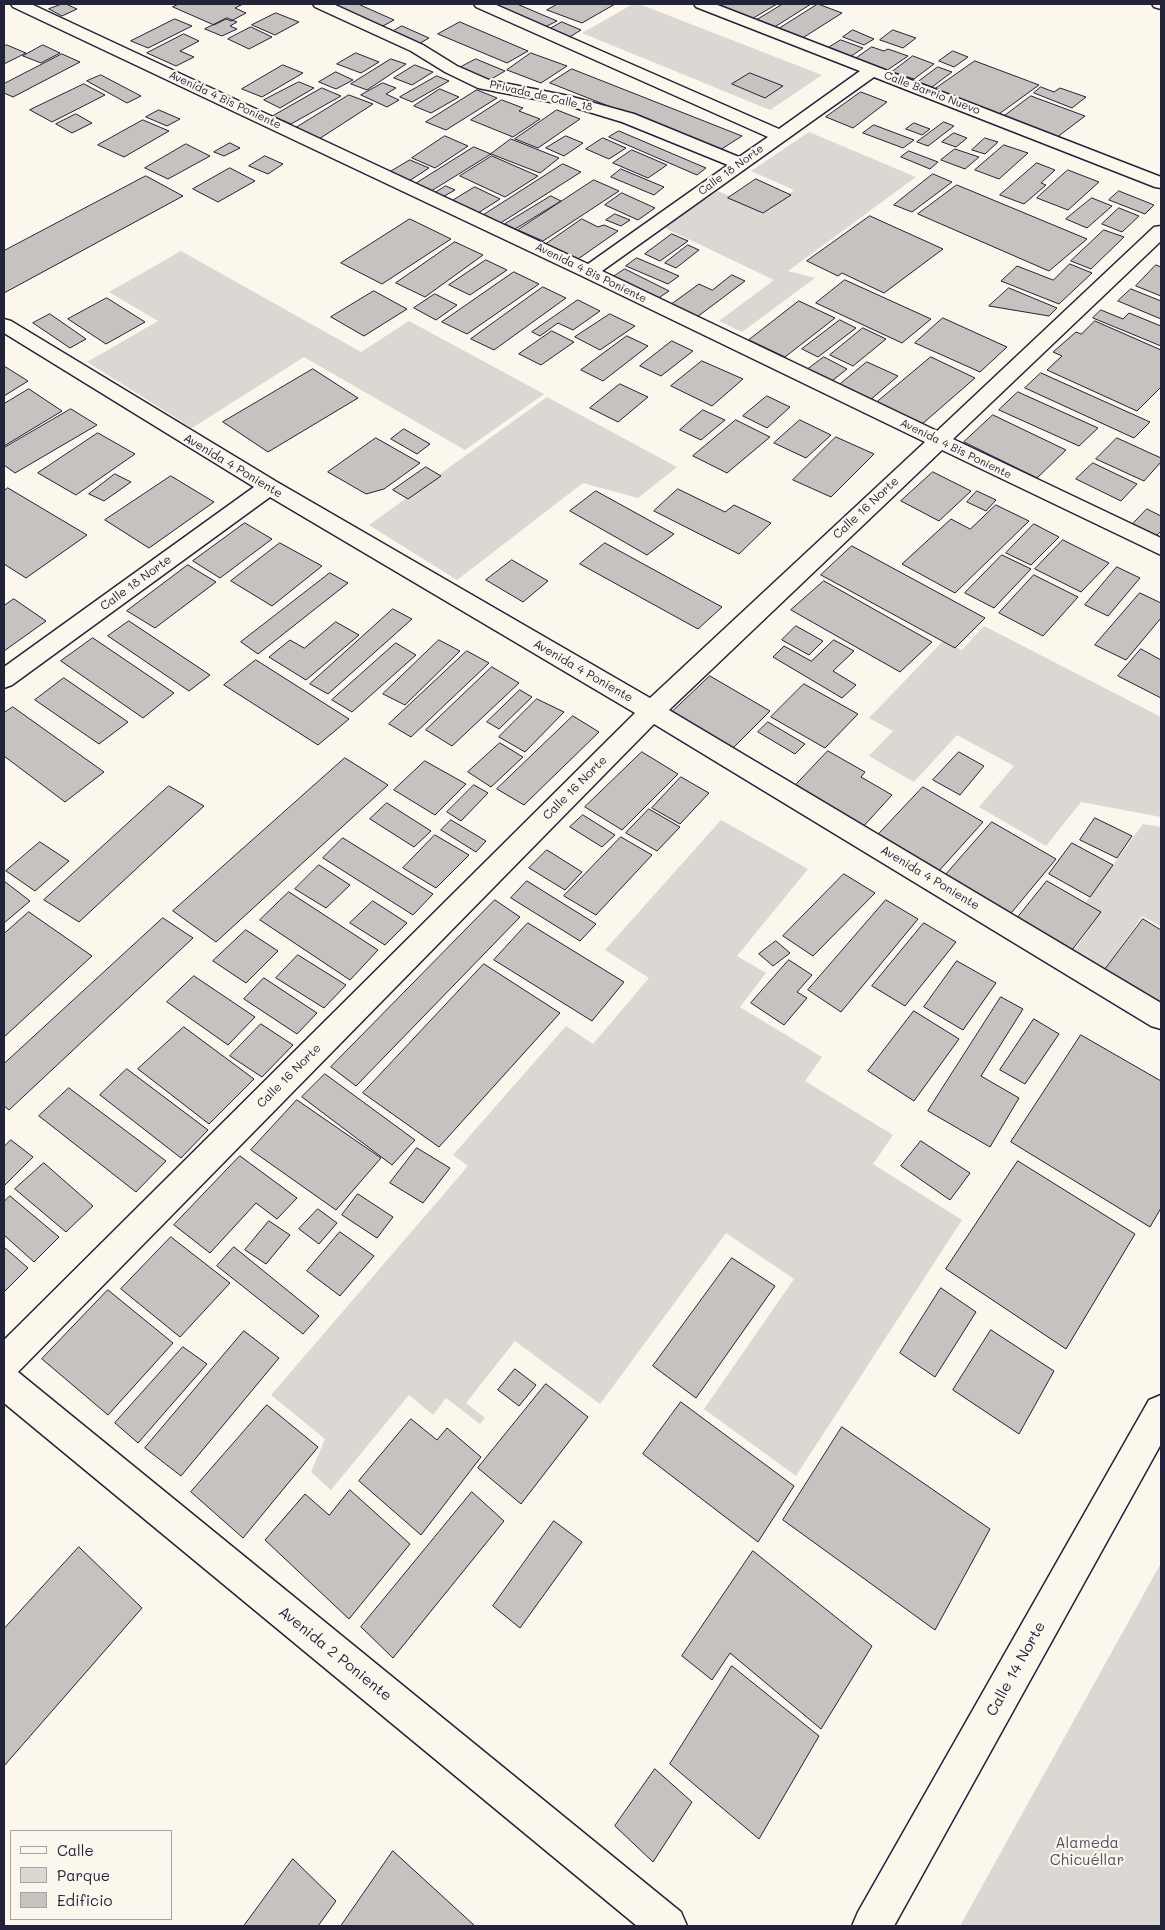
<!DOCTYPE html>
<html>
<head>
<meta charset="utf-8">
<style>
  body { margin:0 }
  #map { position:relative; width:1165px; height:1930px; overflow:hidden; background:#fbf7ec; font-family:Mali,sans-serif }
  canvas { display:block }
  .frame { position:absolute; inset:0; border:5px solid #22223b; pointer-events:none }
  .legend { position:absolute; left:10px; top:1830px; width:162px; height:90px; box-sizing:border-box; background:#fbf7ec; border:1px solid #a4a2a5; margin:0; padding:6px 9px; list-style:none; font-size:15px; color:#22223b }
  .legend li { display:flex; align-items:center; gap:10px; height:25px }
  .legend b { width:25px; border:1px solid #a4a2a5 }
</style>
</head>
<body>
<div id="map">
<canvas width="1165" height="1930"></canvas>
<div class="frame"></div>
<ul class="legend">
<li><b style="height:6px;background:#fbf7ec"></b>Calle</li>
<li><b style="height:14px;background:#dbd8d3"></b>Parque</li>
<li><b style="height:14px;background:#c6c2c0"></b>Edificio</li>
</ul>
</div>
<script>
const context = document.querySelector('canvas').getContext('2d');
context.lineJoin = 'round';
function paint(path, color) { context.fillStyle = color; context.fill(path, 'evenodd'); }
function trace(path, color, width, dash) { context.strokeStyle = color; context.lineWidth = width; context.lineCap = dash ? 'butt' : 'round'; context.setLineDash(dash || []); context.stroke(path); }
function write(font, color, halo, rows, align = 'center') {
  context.font = font + ' Mali,sans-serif'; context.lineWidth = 4.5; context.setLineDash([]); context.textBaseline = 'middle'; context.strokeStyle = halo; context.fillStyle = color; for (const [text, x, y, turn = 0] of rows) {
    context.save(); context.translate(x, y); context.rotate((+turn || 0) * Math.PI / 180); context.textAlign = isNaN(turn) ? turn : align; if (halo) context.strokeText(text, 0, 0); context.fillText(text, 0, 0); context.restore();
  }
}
const green = new Path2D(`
  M633,4H639L822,75L770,110L582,33Z
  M809,132L916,177L788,271L815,278L742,332L719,321L774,280L663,227L718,191L764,211L794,190L751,171Z
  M181,251L361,352L409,321L544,394L465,450L304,357L192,428L87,362L158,321L109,292Z
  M547,397L677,467L638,498L583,483L457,580L369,525Z
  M984,626L1161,717V817L1081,802L1046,846L979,807L1014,766L957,735L914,782L869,756L893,731L869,718L943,641L962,650Z
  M721,820L808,869L737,956L766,973L740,1007L822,1057L805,1081L893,1135L873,1164L962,1220L796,1476L704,1409L794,1279L726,1233L600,1404L515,1341L466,1403L485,1418L480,1424L446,1398L433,1415L409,1395L331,1490L311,1472L325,1439L271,1395L468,1166L453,1155L566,1026L593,1044L649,978L605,950Z
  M1143,824L1161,827V926L1142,916L1100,977L1068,959L1099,915L1083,906Z
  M1161,1563V1926H960Z`);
const building = new Path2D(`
  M62,4H66L77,9L62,16L49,9Z
  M179,4H243L235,8L246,13L231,21L226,19L214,25L173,7Z
  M335,4H358L394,20L381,27L332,5Z
  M495,4H517L557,21L543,28L492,5Z
  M558,4H615L582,23L547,10Z
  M710,4H777L750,20Z
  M783,4H811L773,28L755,21Z
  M818,4L842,13L801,39L777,30Z
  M276,13L299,22L275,35L252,25Z
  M227,18L237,22L230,26L237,29L222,36L205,29Z
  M175,19L192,26L148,48L131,41Z
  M460,22L528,51L507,63L438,34Z
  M562,22L581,30L568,38L548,30Z
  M402,26L429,38L417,45L390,33Z
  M251,27L272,37L249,49L228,39Z
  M853,30L874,39L864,45L843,37Z
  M893,30L916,38L903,48L880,40Z
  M184,34L199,41L180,51L194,57L176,66L147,53Z
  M841,40L863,48L850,57L828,48Z
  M7,45L26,53L4,64V46Z
  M43,45L60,53L41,63L23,56Z
  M872,47L884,51L888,49L908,56L886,71L855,59Z
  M953,51L968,57L954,67L939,61Z
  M356,53L379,62L361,73L337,64Z
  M531,53L567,66L541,83L507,70Z
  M62,54L80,62L13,97L4,93V84Z
  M913,56L934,64L914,79L892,72Z
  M391,59L406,64L367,90L351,84Z
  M476,59L505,71L488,81L459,68Z
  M975,61L1039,85L999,114L935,89Z
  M283,65L303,73L262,97L242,89Z
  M415,65L433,72L412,85L394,78Z
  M938,67L952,72L932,87L918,82Z
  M572,69L742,136L720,150L550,83Z
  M336,72L353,80L336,89L319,82Z
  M750,73L783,86L765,98L732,84Z
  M101,75L141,96L127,103L87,81Z
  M437,76L449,81L412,102L400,97Z
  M299,82L314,88L280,108L264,100Z
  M383,83L396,88L386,94L399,100L387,107L361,95Z
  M84,84L105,95L52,122L30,110Z
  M1041,87L1054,92L1060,88L1086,97L1072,108L1034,93Z
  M322,88L341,96L291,124L273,116Z
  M440,89L459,97L431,113L414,106Z
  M477,90L497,98L446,130L426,122Z
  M861,92L887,102L853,128L826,117Z
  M349,95L373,104L319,139L294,129Z
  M1031,96L1085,116L1056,138L1003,117Z
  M502,100L523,108L519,111L540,119L513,137L471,120Z
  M159,110L180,119L167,126L146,117Z
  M557,110L580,119L538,148L515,139Z
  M76,114L92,123L72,133L56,124Z
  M143,120L169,131L124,157L98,145Z
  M944,122L954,126L928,146L917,142Z
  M914,123L930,129L922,135L906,129Z
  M874,125L914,140L903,148L863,133Z
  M619,131L706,168L697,175L609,137Z
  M954,133L967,138L956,147L942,142Z
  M445,136L468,146L435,168L412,158Z
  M566,136L583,143L564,156L546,148Z
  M603,138L626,148L609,159L586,149Z
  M985,138L998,142L985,154L972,150Z
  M511,139L559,158L540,173L491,154Z
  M230,143L240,148L224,156L214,152Z
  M186,144L210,156L168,179L145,168Z
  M1004,145L1028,153L999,179L975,170Z
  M474,147L491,154L428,193L412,186Z
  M955,149L979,157L965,169L941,160Z
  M632,150L667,165L648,178L613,163Z
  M909,151L938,162L930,169L901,157Z
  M265,156L283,164L268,174L249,166Z
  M492,156L538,176L505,197L460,176Z
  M410,160L429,168L409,181L390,172Z
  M1037,163L1055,170L1041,183L1046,185L1024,204L1000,195Z
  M563,164L581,172L499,224L482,216Z
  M230,168L255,181L218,202L193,189Z
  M621,169L664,187L654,195L611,177Z
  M1068,170L1099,182L1068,210L1037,198Z
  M933,174L952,182L912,212L894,205Z
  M146,176L183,196L4,293V251Z
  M756,179L791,195L763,213L728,198Z
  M594,180L619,191L543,241L518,230Z
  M957,185L1087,239L1049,271L918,214Z
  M446,186L455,190L441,198L433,194Z
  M475,187L500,199L478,213L452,201Z
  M1119,191L1154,205L1145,214L1109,200Z
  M622,193L655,208L638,220L605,205Z
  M551,196L561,201L515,229L505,224Z
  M1092,198L1112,206L1087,228L1066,219Z
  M1119,208L1139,216L1122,232L1102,224Z
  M615,214L630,220L621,226L606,220Z
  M870,216L943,249L884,293L842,273L838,276L807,261Z
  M410,219L451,239L382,284L341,263Z
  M582,219L598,227L604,225L618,231L578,259L546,244Z
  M1104,230L1124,237L1091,269L1071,261Z
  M672,234L688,241L660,261L645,254Z
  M455,242L483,255L425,297L396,283Z
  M688,245L699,250L676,268L665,263Z
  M637,258L679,276L668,284L626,266Z
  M486,260L507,270L470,295L449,285Z
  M1070,264L1092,273L1059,304L1001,281L1017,266L1053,280Z
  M1156,265L1161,267V296L1136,286Z
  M625,269L669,291L657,299L613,277Z
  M514,272L539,284L467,334L442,322Z
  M732,275L745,281L697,317L670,305L699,284L712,290Z
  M845,280L931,319L902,343L816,303Z
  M543,287L566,298L494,350L471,339Z
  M1009,288L1057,308L1049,316L989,306Z
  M1131,289L1161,301V319L1118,301Z
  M374,291L407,309L364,336L331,317Z
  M435,294L457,305L436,320L414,308Z
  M107,298L145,322L106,344L68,319Z
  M578,300L600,311L573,330L558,323L540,336L532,332Z
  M799,301L835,318L785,357L749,340Z
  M1101,310L1123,319L1129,313L1161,326V346L1093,318Z
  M50,314L86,339L70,348L33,323Z
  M610,314L635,326L600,350L575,337Z
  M943,318L1007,347L980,372L915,343Z
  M840,320L856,328L818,357L802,349Z
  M1095,321L1161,350V387L1137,411L1047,370L1062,356L1053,352L1076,332L1081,334Z
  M863,328L886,339L853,366L830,355Z
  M552,331L574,342L541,365L519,354Z
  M627,336L648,346L603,381L581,370Z
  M672,341L693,351L661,376L640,366Z
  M824,357L847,369L828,384L804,372Z
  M931,357L975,378L921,425L876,403Z
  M702,361L743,379L712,406L671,386Z
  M867,362L898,376L869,401L838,386Z
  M4,366L28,381L4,396Z
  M313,369L358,398L268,452L223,422Z
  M1041,373L1150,422L1134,438L1025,388Z
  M620,384L648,397L618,422L590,408Z
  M29,389L62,411L4,446V404Z
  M1018,392L1098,428L1079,446L999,410Z
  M767,396L790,407L767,428L743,416Z
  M71,409L97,425L15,473L4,465V448Z
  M703,410L725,420L701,440L680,430Z
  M993,415L1066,450L1037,478L964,442Z
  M736,420L770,437L727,473L693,456Z
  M800,420L831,435L806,458L774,443Z
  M404,429L430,444L417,454L391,439Z
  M98,433L135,454L76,495L38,473Z
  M836,437L874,454L831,497L793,480Z
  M376,438L420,463L384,489L366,494L328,472Z
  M1117,438L1161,458V462L1144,481L1096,459Z
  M1093,463L1137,484L1121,501L1076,479Z
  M426,467L441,476L408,499L393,490Z
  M933,472L971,491L939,521L901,501Z
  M115,474L131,482L104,501L89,494Z
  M171,476L214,502L149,548L105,520Z
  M8,488L87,535L26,578L4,564V491Z
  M678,489L725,512L734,505L771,523L739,554L654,511Z
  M596,491L674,534L647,555L570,511Z
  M977,491L996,500L986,511L967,502Z
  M996,505L1029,521L955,593L902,564L951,519L970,529Z
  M1147,509L1161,516V531L1155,537L1131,526Z
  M245,523L272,539L220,578L193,561Z
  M1034,524L1059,537L1031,565L1006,553Z
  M1063,540L1109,563L1081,592L1035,569Z
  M280,543L322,566L272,606L231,581Z
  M605,543L722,607L698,629L580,564Z
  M852,546L985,618L955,648L821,575Z
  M1002,555L1031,569L994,608L965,593Z
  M512,560L548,581L523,602L486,580Z
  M188,565L216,582L155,628L127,611Z
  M1117,567L1140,578L1108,616L1085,605Z
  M330,573L348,583L258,654L241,642Z
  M1034,575L1078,597L1043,636L999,613Z
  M824,581L932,642L900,672L791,610Z
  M1140,593L1161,603V618L1126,660L1095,645Z
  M14,599L46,621L4,651V606Z
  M393,609L412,619L328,694L310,684Z
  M129,621L210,675L189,691L108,636Z
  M336,622L359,635L306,680L269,657L290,640L304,648Z
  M796,626L823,641L809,655L782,640Z
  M93,638L174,693L143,718L61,661Z
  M439,640L460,651L405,705L383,694Z
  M834,640L854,651L833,671L856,685L842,698L773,657L784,646L811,661Z
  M396,643L416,655L352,712L332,700Z
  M1141,649L1161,660V698L1118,676Z
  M467,651L489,663L411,737L389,724Z
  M256,660L349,719L318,745L224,685Z
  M492,667L519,683L452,746L426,730Z
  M710,676L770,711L732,749L671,713Z
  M64,678L128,722L99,744L35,700Z
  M804,684L858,714L825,748L771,717Z
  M520,690L532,697L499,729L487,722Z
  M537,699L564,712L525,752L499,737Z
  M13,707L104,772L65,802L4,756V713Z
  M573,716L599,732L524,805L497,789Z
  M768,722L805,744L795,754L758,732Z
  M500,743L523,757L491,787L468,772Z
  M828,751L865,772L861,777L892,795L861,829L792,789Z
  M642,752L678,774L622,830L585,807Z
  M959,752L984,766L960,795L933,780Z
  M345,758L388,785L216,942L173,911Z
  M425,761L466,784L435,815L394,790Z
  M681,777L709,793L680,824L652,808Z
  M474,785L488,793L461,821L447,812Z
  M169,786L204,806L79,922L44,900Z
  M923,787L983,822L937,873L876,837Z
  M387,803L431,831L414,847L370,819Z
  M649,809L680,827L657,851L626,833Z
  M583,815L615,835L602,847L570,827Z
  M1095,818L1132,836L1117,858L1080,840Z
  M451,820L486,841L476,852L441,830Z
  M992,822L1056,859L1007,918L942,879Z
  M435,835L469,855L436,888L403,868Z
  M621,837L652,855L596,915L564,896Z
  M343,838L433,894L413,915L323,858Z
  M40,842L69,861L35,891L6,871Z
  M1072,843L1113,865L1090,897L1049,874Z
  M547,850L582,872L565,890L529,868Z
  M319,865L350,885L326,908L295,889Z
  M844,874L875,893L813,956L783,936Z
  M4,881L30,901L4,923Z
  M527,881L596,924L580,941L511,898Z
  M1047,881L1101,912L1069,954L1015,921Z
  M289,892L378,950L350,980L260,920Z
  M495,900L520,917L356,1086L331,1067Z
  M886,900L918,919L841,1012L808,990Z
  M373,901L407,923L385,945L350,923Z
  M29,912L92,956L4,1037V934Z
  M163,918L193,938L9,1110L4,1106V1064Z
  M1143,919L1161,930V1005L1104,971Z
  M528,923L624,982L592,1021L494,960Z
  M924,923L956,942L905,1006L872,986Z
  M246,930L278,951L246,983L213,961Z
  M776,941L790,953L773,966L759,954Z
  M298,955L346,985L324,1008L276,978Z
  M789,960L812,975L797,992L807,998L784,1025L751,1003Z
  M957,961L996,983L963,1030L924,1007Z
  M484,964L560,1013L439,1147L363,1093Z
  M194,976L255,1017L228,1045L167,1002Z
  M264,978L317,1013L297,1034L244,999Z
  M1001,997L1023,1009L981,1076L1019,1098L990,1147L928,1111Z
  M914,1011L959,1039L914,1101L868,1071Z
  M1034,1019L1059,1034L1025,1084L1000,1070Z
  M261,1024L293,1045L262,1077L230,1056Z
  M184,1027L254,1079L209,1124L138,1069Z
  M1081,1035L1161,1081V1208L1150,1227L1011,1142Z
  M127,1069L208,1130L181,1158L100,1095Z
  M325,1074L415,1140L392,1165L302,1097Z
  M69,1088L166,1161L136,1192L39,1116Z
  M297,1100L381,1158L336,1210L251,1150Z
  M11,1140L33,1157L4,1186V1147Z
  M921,1141L970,1173L950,1200L901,1166Z
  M417,1148L450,1168L423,1203L390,1183Z
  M240,1156L297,1198L277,1219L256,1203L210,1253L174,1225Z
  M1018,1161L1135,1234L1066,1349L946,1269Z
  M44,1163L93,1206L66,1232L15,1189Z
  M358,1194L393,1217L377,1238L342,1215Z
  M10,1196L59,1237L34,1262L4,1235V1202Z
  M318,1209L337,1223L319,1244L299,1229Z
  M269,1221L290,1235L266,1264L245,1250Z
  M340,1232L374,1256L340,1296L307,1271Z
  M171,1237L230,1283L180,1337L121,1289Z
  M4,1247L28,1268L4,1292Z
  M234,1247L319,1316L303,1334L217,1266Z
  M732,1258L775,1286L696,1398L653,1366Z
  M941,1288L976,1312L935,1377L900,1353Z
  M108,1290L173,1343L108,1415L42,1359Z
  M991,1330L1054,1371L1019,1434L953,1390Z
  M244,1331L279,1358L181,1476L145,1448Z
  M183,1347L207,1364L138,1443L115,1423Z
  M515,1369L536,1385L519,1406L498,1390Z
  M546,1384L588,1417L521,1504L478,1468Z
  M681,1402L794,1486L758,1542L643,1454Z
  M267,1405L318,1447L243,1538L191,1492Z
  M411,1419L437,1440L447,1428L481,1457L421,1535L359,1481Z
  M842,1427L990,1529L935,1630L783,1520Z
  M350,1490L410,1544L349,1619L265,1540L305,1494L329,1515Z
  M472,1492L504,1521L393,1658L361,1627Z
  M554,1521L582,1542L520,1628L493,1606Z
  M79,1547L142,1608L4,1766V1629Z
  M753,1551L872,1646L821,1729L730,1653L712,1680L682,1656Z
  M732,1666L819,1736L759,1839L670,1764Z
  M655,1769L692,1802L653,1862L615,1826Z
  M393,1851L475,1926H341Z
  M293,1859L336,1901L318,1926H244Z`);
const minor = new Path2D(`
  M11,4H31L588,264L728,165L622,122L566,105L478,88L445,72L411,51L315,7L313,4H333L423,45L457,66L489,80L569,96L634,114L739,157L768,137L476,7L474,4H494L779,129L860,71L696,7L694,4H715L1161,177V188L1155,187L874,77L602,271L937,431L1154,227L1161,226V241L953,439L1161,538V555L942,450L669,710L1161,1003V1029L1151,1026L654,724L18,1372L681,1912L687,1926H637L4,1403V1340L635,713L270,497L12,685L4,688V667L254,487L4,333V319L11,321L277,482L650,698L925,442L582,276L13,7Z
  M1152,4H1161V9L1154,7Z
  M1161,1395V1444L894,1926H852L858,1912L1149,1400Z`);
const farStreetnames = [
  ["Calle Barrio Nuevo",932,93,21],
  ["Privada de Calle 18",541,96,13],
  ["Avenida 4 Bis Poniente",225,100,25],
  ["Calle 18 Norte",731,170,-36],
  ["Avenida 4 Bis Poniente",591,273,26],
  ["Avenida 4 Bis Poniente",956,449,26]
];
const streetNames = [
  ["Avenida 4 Poniente",233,466,31],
  ["Calle 16 Norte",866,508,-43],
  ["Calle 18 Norte",136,583,-36],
  ["Avenida 4 Poniente",583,671,30],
  ["Calle 16 Norte",575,788,-45],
  ["Avenida 4 Poniente",930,878,31],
  ["Calle 16 Norte",289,1076,-45]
];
const nearStreetnames = [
  ["Avenida 2 Poniente",335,1654,39],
  ["Calle 14 Norte",1016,1669,-61]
];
const nearParknames = [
  ["Alameda",1087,1843],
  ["Chicuéllar",1087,1860]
];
paint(green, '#dbd8d3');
paint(building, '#c6c2c0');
trace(building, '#22223b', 1);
trace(minor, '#22223b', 3);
paint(minor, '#fbf7ec');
write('11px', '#22223b', '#fbf7ec', farStreetnames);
write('12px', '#22223b', '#fbf7ec', streetNames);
write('15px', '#22223b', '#fbf7ec', nearStreetnames);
write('15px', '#505061', '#fbf7ec', nearParknames);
</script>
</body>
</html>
